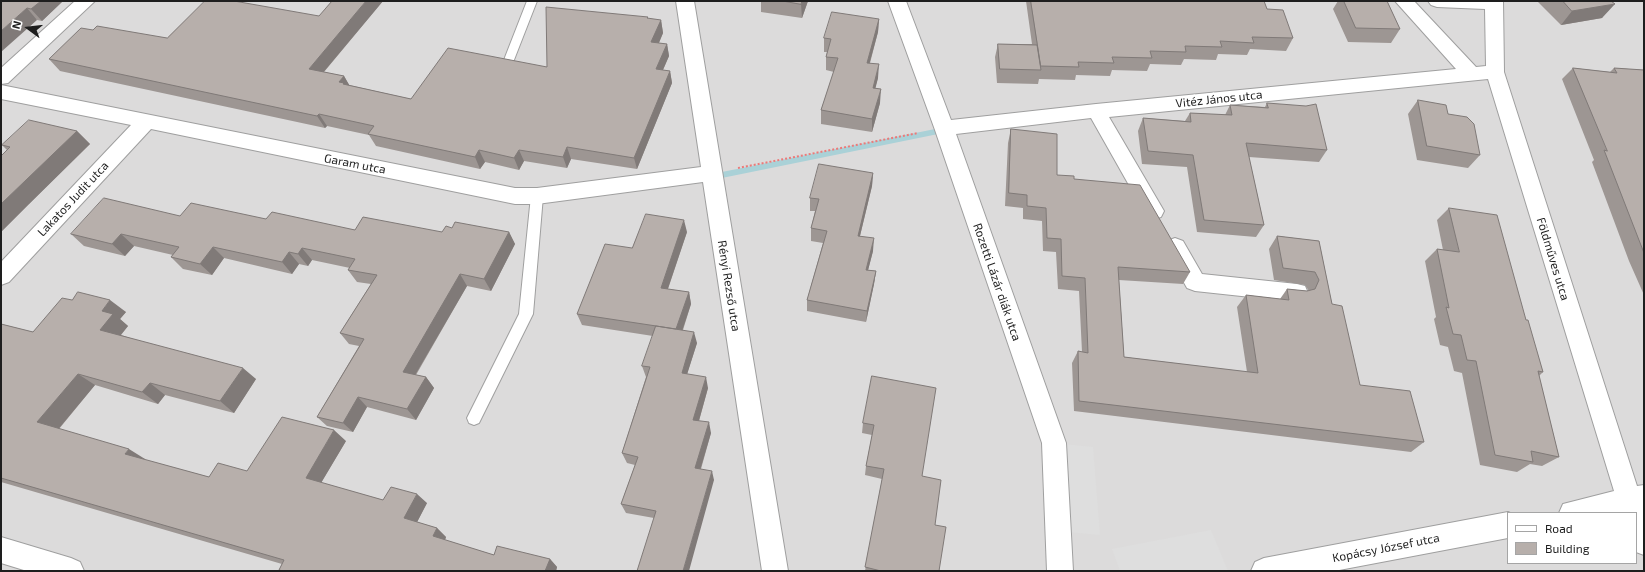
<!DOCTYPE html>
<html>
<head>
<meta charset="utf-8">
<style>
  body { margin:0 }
  #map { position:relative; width:1645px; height:572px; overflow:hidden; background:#eeeae5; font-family:"Exo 2",sans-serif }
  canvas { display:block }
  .frame { position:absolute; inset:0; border:2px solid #1e1e1e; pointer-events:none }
  .legend { position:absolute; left:1507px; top:512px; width:130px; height:52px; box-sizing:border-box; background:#fff; border:1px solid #a5a5a5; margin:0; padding:5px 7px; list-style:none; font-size:12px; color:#1e1e1e }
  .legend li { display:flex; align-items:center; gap:8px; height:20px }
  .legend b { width:20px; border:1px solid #a5a5a5 }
  .north { position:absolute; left:8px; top:8px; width:40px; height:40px; -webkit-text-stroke:3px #fff; paint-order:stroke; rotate:285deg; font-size:11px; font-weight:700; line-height:16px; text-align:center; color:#1e1e1e }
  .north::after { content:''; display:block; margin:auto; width:14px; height:18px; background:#1e1e1e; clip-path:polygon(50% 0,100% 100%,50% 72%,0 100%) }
</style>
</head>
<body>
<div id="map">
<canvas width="1645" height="572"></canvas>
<div class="frame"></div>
<ul class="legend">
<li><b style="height:5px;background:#fff"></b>Road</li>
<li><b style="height:11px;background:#b7afab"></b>Building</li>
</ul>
<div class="north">N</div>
</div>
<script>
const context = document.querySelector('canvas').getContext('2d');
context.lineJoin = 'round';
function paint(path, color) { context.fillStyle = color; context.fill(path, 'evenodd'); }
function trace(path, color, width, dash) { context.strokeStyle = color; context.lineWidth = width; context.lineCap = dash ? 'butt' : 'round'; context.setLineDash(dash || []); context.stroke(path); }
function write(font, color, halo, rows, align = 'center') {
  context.font = font + ' "Exo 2",sans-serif'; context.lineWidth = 4; context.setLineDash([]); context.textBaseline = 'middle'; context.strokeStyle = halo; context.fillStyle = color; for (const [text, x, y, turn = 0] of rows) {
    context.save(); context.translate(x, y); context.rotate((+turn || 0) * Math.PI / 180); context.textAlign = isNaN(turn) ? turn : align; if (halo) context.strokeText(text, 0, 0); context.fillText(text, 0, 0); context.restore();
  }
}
const residential = new Path2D(`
  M1,1H1644V571H1ZM1508,513H1636V563H1508Z`);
const parking = new Path2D(`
  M1054,443L1093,447L1100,535L1058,531Z
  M1211,530L1228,571H1120L1112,549Z`);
const stream = new Path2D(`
  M945,127L948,128L949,130L948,132L712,180L707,177L712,174Z`);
const path = new Path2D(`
  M738,168L918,133`);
const lane = new Path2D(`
  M527,1H537L512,65L507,69L503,68L502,65Z
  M537,191L541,193L543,196L533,314L479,423L474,425L469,423L467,418L519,314L531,196L533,193Z`);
const street = new Path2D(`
  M75,1H95L8,83L1,84V68Z
  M676,1H694L788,571H762L703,182L537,204H515L151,129L9,282L1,285V262L131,125L1,99V85L515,188H537L701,167Z
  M888,1H906L951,120L1096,104L1456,69L1395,1H1414L1476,67L1486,66L1485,9L1437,7L1431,5L1428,1H1503L1504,72L1637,486L1644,485V555L1636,552V513H1559L1563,504L1614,491L1488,79L1109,117L1164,211L1161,217L1154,219L1147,217L1091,118L956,134L1066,443L1073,571H1047L1042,443L935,130Z
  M1175,238L1183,241L1202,274L1297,284L1305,286L1308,293L1305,300L1297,302L1195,291L1187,288L1164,247L1167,241Z
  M1508,512L1510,513H1508V538L1334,571H1251L1255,562L1264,558Z
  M1,537L71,558L80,562L84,571H27L1,563Z`);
const wall = new Path2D(`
  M1,1H63L42,21L37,20Z
  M383,1L324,72L344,76L349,85L411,99L547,67L648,17V19L661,20L663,33L659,43L667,44L669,56L663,70L670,71L672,83L637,169L571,159L567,168L524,161L519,170L485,162L480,169L376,146L369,135L327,126L325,128L60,71L49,59L93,30L167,38L319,16Z
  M761,1H808L802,18L761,12Z
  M1026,1H1264L1267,9L1293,38L1286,51L1250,49L1247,55L1218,54L1216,60L1184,59L1181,65L1150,64L1147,71L1112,70L1110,76L1076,75L1075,80L1039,79L1038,84L997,83L995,57L998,44H1032Z
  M1338,1H1387L1400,29L1391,43L1348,42L1333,9Z
  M1537,1H1611L1602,18L1561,25Z
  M879,19L878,32L870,63L878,78L875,88L880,103L872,132L821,124V110L834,72L826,70V57L827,52H824V38Z
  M1573,68L1610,72L1614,68L1644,70V295L1629,261L1592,162L1594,160L1562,79Z
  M1418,100L1480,155L1468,168L1417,160L1408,114Z
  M1267,103L1327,150L1319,162L1249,157L1264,225L1256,237L1197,232L1187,167L1142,164L1138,131L1143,118L1185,121L1190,113L1225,115L1230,105L1265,107Z
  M1011,129L1057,175L1074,179L1190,272L1183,284L1119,280L1124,357L1247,372L1237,307L1246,295L1280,299L1287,289L1307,291H1309L1305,285L1274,280L1269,249L1277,236L1319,241L1332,304L1360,385L1424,442L1411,452L1074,411L1072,363L1078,351L1082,352L1079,291L1058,289L1056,252L1043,251L1042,221L1023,219V208L1005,206L1008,143Z
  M77,131L90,144L29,204L1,232V156L7,150L2,145Z
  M873,173L872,186L860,236L873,251L868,270L876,271L874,284L866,322L807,311V300L823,243L811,241V228L815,211H810V198Z
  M1449,208L1526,320L1543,372L1539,376L1559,457L1542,466L1530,464L1517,472L1480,465L1462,373L1454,371L1448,347L1440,345L1434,319L1436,317L1425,261L1437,249L1443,250L1437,220Z
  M180,216L266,219L355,230L442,232L452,228L509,232L515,244L491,291L467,286L416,375L426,377L434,388L416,420L367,407L353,432L327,426L317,417L359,346L349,344L340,333L371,284L357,282L348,270L350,268L312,260L308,266L299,264L292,274L224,258L212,275L183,269L171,257L173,255L134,246L125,256L84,246L71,234Z
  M687,232L668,289L689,292L691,304L683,330L697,343L687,374L708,388L699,421L711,433L701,469L714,480L654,518L626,513L621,504L635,465L627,463L622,453L646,377L642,366L653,336L582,325L577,314L632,248Z
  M72,300L126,312L120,319L128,326L121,335L256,379L234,413L165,395L158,404L95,385L59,429L145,460L209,477L247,471L346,441L321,483L383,500L427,503L417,522L437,528L446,537L445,540L494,555L550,559L557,567L556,571H281L279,570L282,564L1,482V324L33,332Z
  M872,376L922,476L935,525L939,571H865L882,479L865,475L866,466L872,435L862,433L863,423Z`);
const shadedWall = new Path2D(`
  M41,1H63L42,21L31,9Z
  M366,1H383L316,81L309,69Z
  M802,1H808L802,18L801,4Z
  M1615,4L1602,18L1561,25L1572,11Z
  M27,8L37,20L1,52V31Z
  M879,19L878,32L866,76L867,63Z
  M661,20L663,33L654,54L651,42Z
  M667,44L669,56L658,81L656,69Z
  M879,64L878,78L872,102L873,88Z
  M670,71L672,83L637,169L634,158Z
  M344,76L351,88L339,82Z
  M881,89L880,103L872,132V119Z
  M319,114L327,126L325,128L317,116Z
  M77,131L90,144L29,204L1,232V204Z
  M567,147L571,159L567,168L563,157Z
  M479,150L485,162L480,169L475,157Z
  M519,150L524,161L519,170L514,158Z
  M873,173L872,186L857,248L858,236Z
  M684,220L687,232L664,300L661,288Z
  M509,232L515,244L491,291L484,279Z
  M121,234L134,246L125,256L112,244Z
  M874,238L873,251L865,282L866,270Z
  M213,247L224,258L212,275L200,264Z
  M302,248L312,260L308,266L298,254Z
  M289,252L299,264L292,274L282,262Z
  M876,271L874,284L866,322L867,311Z
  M460,274L467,286L411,382L403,372Z
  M689,292L691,304L679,340L676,329Z
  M110,300L126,312L120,319L128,326L115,342L100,330L102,311Z
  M694,332L697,343L684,384L682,373Z
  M243,368L256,379L234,413L220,401Z
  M78,374L95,385L55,433L37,422Z
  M426,377L434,388L416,420L407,409Z
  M706,377L708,388L696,431L693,420Z
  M150,383L165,395L158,404L142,392Z
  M358,397L367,407L353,432L343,423Z
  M709,422L711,433L698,477L695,468Z
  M334,430L346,441L318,488L306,478Z
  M129,449L145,459L141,465L125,454Z
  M712,471L714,480L689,571H683Z
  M417,494L427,503L414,528L404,518Z
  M437,528L446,537L443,545L433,536Z
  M550,559L557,567L556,571H545Z`);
const building = new Path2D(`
  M1,1H41L31,9L27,8L1,31Z
  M205,1H234L319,16L332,1H366L309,69L344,76L339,82L344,83L343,84L411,99L448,48L547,67L546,7L648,17L647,18L661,20L651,42L667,44L656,69L670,71L634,158L567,147L563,157L519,150L514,158L479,150L475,157L368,134L374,126L319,114L317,116L49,59L81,28L93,30L97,26L167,38Z
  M783,1H802L801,4Z
  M1031,1H1264L1267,9L1283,10L1293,38L1252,37L1254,43L1220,41L1222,47L1185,46L1186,52L1150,51L1152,58L1112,57L1114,63L1078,62L1079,67L1041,66Z
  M1344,1H1387L1400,29L1356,28Z
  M1563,1H1611L1615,4L1572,11Z
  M832,12L879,19L867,63L879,64L873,88L881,89L872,119L821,110L838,58L826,57L831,39L824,38Z
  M998,44L1037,45L1041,70L1000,69Z
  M1573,68L1617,73L1614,68L1644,70V253L1604,150L1607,151Z
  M1418,100L1446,105L1448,114L1467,117L1474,124L1480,155L1427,146Z
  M1267,103L1306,106L1316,104L1327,150L1246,143L1264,225L1204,220L1193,155L1148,151L1143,118L1191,122L1190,113L1232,115L1230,105L1268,108Z
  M29,120L77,131L1,204V156L10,147L2,145Z
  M1011,129L1057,134V175L1074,176V179L1140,185L1190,272L1118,267L1124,357L1258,373L1246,295L1289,300L1287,289L1307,291L1315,289L1319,280L1315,272L1283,268L1277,236L1319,241L1332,304L1342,306L1360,385L1410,391L1424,442L1079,401L1078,351L1088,353L1085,278L1062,276L1061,239L1047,238L1046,208L1027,206V195L1009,193Z
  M819,164L873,173L858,236L874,238L866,270L876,271L867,311L807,300L827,231L811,228L819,199L810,198Z
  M104,198L180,216L191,203L266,219L272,212L355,230L363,217L442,232L446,226L452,228L455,222L509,232L484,279L460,274L403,372L426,377L407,409L358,397L343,423L317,417L364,339L340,333L377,275L348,270L355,259L302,248L298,254L289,252L282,262L213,247L200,264L171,257L179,247L121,234L112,244L71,234Z
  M1449,208L1497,215L1526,320H1528L1543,372L1538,371L1559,457L1531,451L1533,462L1495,455L1476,361L1467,360L1461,335L1453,334L1446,307L1449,308L1437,249L1459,252Z
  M646,214L684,220L661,288L689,292L676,329L577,314L605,244L632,248Z
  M78,292L110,300L102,311L113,314L100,330L243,368L220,401L150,383L142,392L78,374L37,422L129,449L125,454L209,477L218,463L247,471L282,417L334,430L306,478L383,500L391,487L417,494L404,518L437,528L433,536L494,555L497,546L550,559L545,571H283L279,570L284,560L1,478V324L33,332L62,298L72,300Z
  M656,326L694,332L682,373L706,377L693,420L709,422L695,468L712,471L683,571H637L656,511L621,504L638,457L622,453L650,367L642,366Z
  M872,376L936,388L922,476L941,480L935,525L946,527L939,571H881L865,567L884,469L866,466L874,425L863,423Z`);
const streetNames = [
  ["Vitéz János utca",1219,99,-6],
  ["Garam utca",355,164,11],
  ["Lakatos Judit utca",73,199,-47],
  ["Földműves utca",1553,259,73],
  ["Rozetti Lázár diák utca",997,282,71],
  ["Rényi Rezső utca",729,286,81],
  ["Kopácsy József utca",1386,548,-11]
];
paint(residential, '#dcdbdb');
paint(parking, '#dedede');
paint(stream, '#aad1d7');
trace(lane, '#9f9f9f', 2);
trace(street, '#9f9f9f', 2);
trace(path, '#ec7a79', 2, [2, 2]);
paint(lane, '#fff');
paint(street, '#fff');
paint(wall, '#9d9693');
paint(shadedWall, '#807a78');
paint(building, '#b7afab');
trace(building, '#807a78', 1);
write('12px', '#1e1e1e', '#fff', streetNames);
</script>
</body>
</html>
